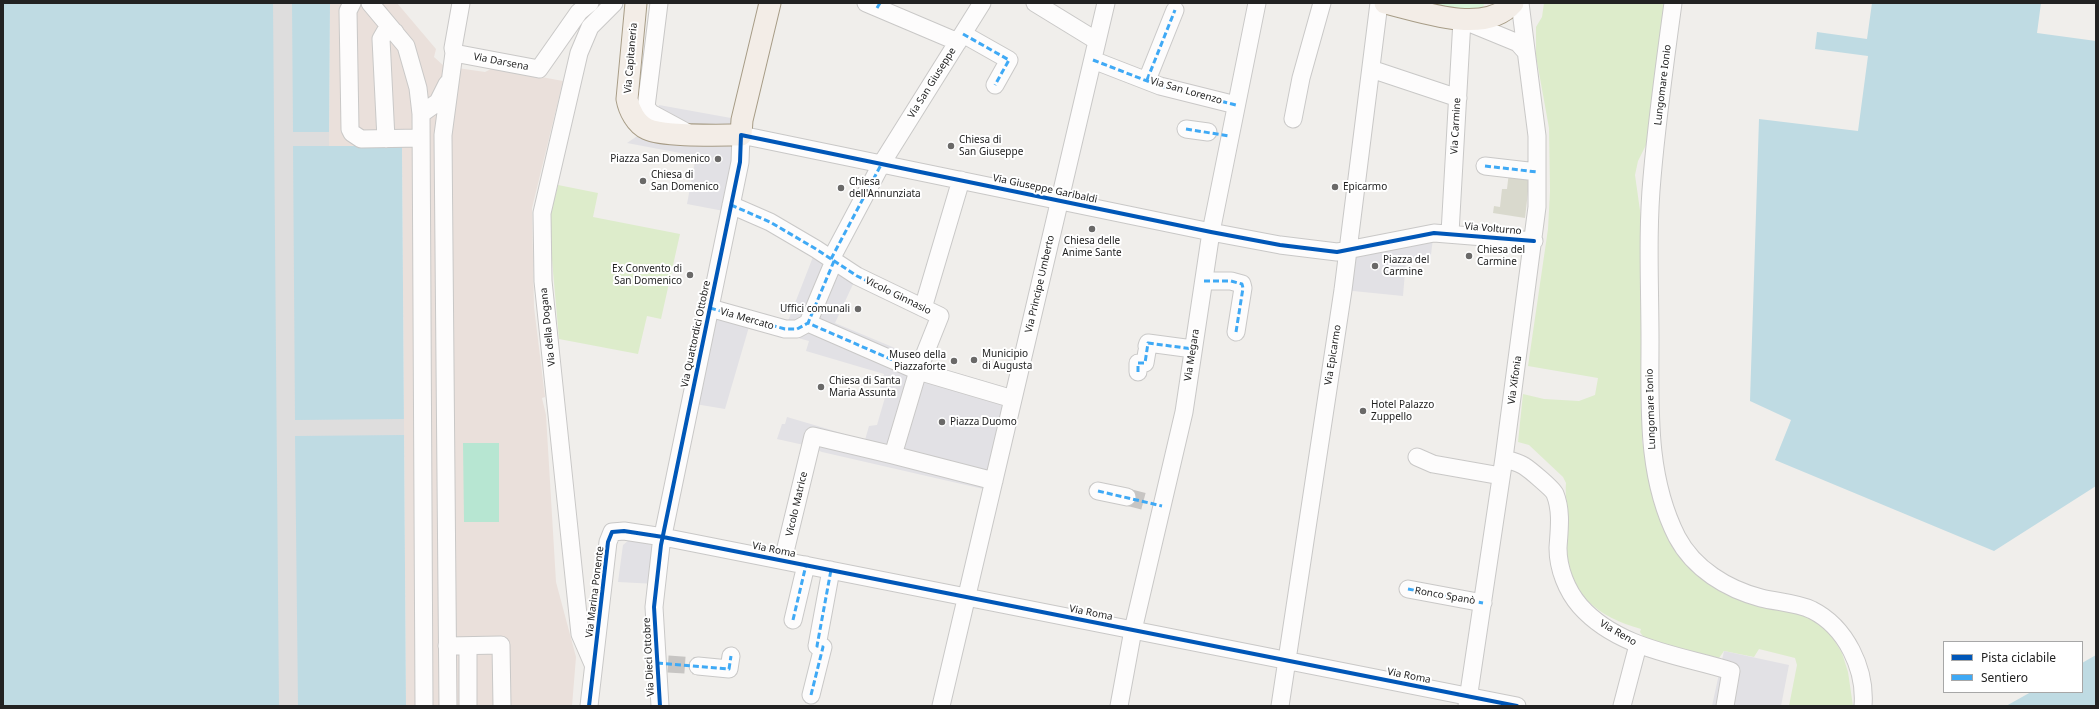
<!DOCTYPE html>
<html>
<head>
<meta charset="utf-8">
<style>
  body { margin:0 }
  #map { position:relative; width:2099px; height:709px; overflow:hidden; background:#f0eeeb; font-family:"Noto Sans",sans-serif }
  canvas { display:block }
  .frame { position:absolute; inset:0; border:4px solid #222; pointer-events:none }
  .legend { position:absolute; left:1943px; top:641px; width:140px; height:52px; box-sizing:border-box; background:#fff; border:1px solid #a7a7a7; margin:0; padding:5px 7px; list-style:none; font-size:12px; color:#222 }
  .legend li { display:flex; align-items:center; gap:8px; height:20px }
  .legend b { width:20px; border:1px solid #a7a7a7 }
</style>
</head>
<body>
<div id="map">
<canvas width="2099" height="709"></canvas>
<div class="frame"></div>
<ul class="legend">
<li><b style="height:5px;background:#0057b8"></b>Pista ciclabile</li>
<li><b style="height:5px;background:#3fa9f5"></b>Sentiero</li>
</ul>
</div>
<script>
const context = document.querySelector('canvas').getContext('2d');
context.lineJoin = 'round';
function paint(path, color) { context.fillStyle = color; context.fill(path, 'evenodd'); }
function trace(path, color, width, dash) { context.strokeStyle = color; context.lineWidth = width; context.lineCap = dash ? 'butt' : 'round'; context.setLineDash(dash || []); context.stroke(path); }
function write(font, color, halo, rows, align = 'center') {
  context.font = font + ' "Noto Sans",sans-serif'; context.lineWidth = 4; context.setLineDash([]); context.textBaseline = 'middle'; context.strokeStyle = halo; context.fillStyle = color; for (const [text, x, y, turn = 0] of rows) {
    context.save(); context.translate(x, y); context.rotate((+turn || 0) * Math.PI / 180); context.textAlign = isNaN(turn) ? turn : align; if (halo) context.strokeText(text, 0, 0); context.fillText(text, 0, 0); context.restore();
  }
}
const military = new Path2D(`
  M330,3H397L436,49L434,57L444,66L485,72L493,68L563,81L532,208L534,307L545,397L542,398L546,415L556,582L576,657L572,706H406L402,146H329Z`);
const construction = new Path2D(`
  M1509,172L1530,174L1525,218L1493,213L1494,206L1500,207L1502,189H1507Z`);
const grass = new Path2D(`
  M1544,3H1663L1664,20L1647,143L1638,161L1635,175L1644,239L1642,441L1650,482L1661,522L1673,548L1694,572L1797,613L1818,622L1831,635L1842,653L1848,672L1853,706H1789L1797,665L1795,658L1759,649L1754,657L1724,651L1719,658L1645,639L1640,632L1641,629C1598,617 1568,594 1566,547C1565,536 1566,524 1567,513C1567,501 1565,494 1566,483L1563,477L1529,445L1518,442L1523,394L1544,399L1579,401L1595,395L1598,378L1528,366L1548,229L1550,191L1549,128L1536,56V27L1542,17Z
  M558,185L598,193L593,217L680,234L661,319L647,316L638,354L559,339L552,260L550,216Z`);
const park = new Path2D(`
  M1421,3H1484L1483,10L1468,11Z`);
const pitch = new Path2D(`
  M463,443H499V522H464Z`);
const plaza = new Path2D(`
  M659,105L742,120L729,212L687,204L696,156L627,143L655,124Z
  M1433,239L1430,262L1406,260L1403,296L1343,290L1347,250Z
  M818,244L854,282L835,323L914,356L933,366L1015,390L992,491L822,452L804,445L777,439L782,424H785L787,417L865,440L869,426L877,425L886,394L884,393V390L880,389L884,374L806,351L809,341L783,334Z
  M710,308L751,320L725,409L689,403Z
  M629,540L661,545L656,584L618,582L623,545Z
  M1724,651L1789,665L1781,706H1712Z`);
const water = new Path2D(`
  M3,3H330L329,146H402L406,706H3Z
  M1872,3H2041L2037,33L2096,41V486L1994,551L1775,460L1791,420L1750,401L1759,119L1858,131L1868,56L1815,49L1817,32L1867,39Z
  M2096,655V706H2006L2031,692H2082V663Z`);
const pier = new Path2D(`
  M273,3H292L293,132H329V146H293L295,420L404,419V435L295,436L298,706H279Z`);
const minorTunnel = new Path2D(`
  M1127,497L1150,503
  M668,664L698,666`);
const minor = new Path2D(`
  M352,3L348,11L350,129L352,133L361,139L421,138
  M370,3L406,46L418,88L421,114
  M461,3L453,48L454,53L539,69L579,12L590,3
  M659,3L646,107L651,113L688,133
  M866,3L958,42
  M1035,3L1097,41
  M1673,3C1665,61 1657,119 1652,178C1647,232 1650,287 1650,341C1650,408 1646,476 1677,537C1694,569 1727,589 1761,598C1777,602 1797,603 1812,610C1846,627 1866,669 1863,706
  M963,34L1009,60L995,85
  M1093,60L1160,86L1236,105
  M1371,69L1458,98
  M1147,80L1175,10
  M1293,119L1301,78L1322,3
  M1186,129L1208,132
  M386,139L381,39L385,32H395
  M1485,166L1537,172
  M731,205L770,222L816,249L857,276L940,316L918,371L808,323L834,261
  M1450,233L1462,20L1518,43L1526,52
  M831,259L882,163L982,3
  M1204,281H1231L1242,284L1243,288L1236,332
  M710,308L785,329H797L808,323
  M923,308L961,180
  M1147,346L1148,343L1193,349
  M1138,372V363H1145L1147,351
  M1417,457L1433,464L1501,476
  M1504,458C1510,461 1518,462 1524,466C1529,469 1553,489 1555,494C1562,511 1559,531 1558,548C1558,569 1567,591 1580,606C1618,649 1680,655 1731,671L1725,706
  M994,481L893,455L918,371L1013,399
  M1098,491L1127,497
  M783,560L813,436L893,455
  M1408,589L1483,603
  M793,620L806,565
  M447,646L501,645L502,706
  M468,646V706
  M593,664L580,634L543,281L542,213L579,53L590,27L614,3
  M698,666L729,669L731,656
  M811,695L823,647L817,646L831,570
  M424,706L421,114L438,102L447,84
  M448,706L443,135L454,53
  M589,706L608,542L612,532L624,531L663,537L1517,706
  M660,706L654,607L661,545L740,162L741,135L1211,232L1280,245L1337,252L1434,233L1534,241
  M941,706L1106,3
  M1119,706L1133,630L1184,412L1211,232L1257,3
  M1280,706L1343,290L1379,3
  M1467,706L1504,458L1537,207V136L1520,3
  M1622,706L1638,645`);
const major = new Path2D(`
  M636,3L627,99C629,110 636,124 647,129C664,137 720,135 741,135L742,120L770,3
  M1385,3C1422,11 1484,36 1513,3`);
const quiet = new Path2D(`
  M877,8L880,3
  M963,34L1009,60L995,85
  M1093,60L1160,86L1236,105
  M1147,80L1175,10
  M1186,129L1229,136
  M1485,166L1537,172
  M731,205L770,222L816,249L857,276L923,308
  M831,259L882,163
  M834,261L808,323L918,371
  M1204,281H1231L1242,284L1243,288L1236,332
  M710,308L785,329H797L808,323
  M1138,372V363H1145L1148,343L1193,349
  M1098,491L1162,506
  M1408,589L1483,603
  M793,620L806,565
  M657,663L729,669L731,656
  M811,695L823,647L817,646L831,570`);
const cycleway = new Path2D(`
  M589,706L608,542L612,532L624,531L663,537L1517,706
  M660,706L654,607L661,545L740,162L741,135L1211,232L1280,245L1337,252L1434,233L1534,241`);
const markers = [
  [951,146,4,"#6a6968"],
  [718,159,4,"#6a6968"],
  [643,181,4,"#6a6968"],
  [1335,187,4,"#6a6968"],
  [841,188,4,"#6a6968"],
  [1092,229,4,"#6a6968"],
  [1469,256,4,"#6a6968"],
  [1375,266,4,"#6a6968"],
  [690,275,4,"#6a6968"],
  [858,309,4,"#6a6968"],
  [974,360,4,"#6a6968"],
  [954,361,4,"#6a6968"],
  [821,387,4,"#6a6968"],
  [1363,411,4,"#6a6968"],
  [942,422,4,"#6a6968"]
];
const streetNames = [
  ["Via Capitaneria",631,58,-85],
  ["Via Darsena",501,62,11],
  ["Via San Giuseppe",932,83,-58],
  ["Lungomare Ionio",1663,85,-83],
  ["Via San Lorenzo",1186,91,16],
  ["Via Carmine",1456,126,-87],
  ["Via Giuseppe Garibaldi",1045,189,12],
  ["Via Volturno",1493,229,5],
  ["Via Principe Umberto",1040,284,-77],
  ["Vicolo Ginnasio",898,296,26],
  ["Via Mercato",747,319,16],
  ["Via della Dogana",548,327,-96],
  ["Via Quattordici Ottobre",696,334,-78],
  ["Via Megara",1192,355,-81],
  ["Via Epicarmo",1333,355,-81],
  ["Via Xifonia",1515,380,-82],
  ["Lungomare Ionio",1651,409,-92],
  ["Vicolo Matrice",797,504,-77],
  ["Via Roma",774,550,11],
  ["Via Marina Ponente",595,592,-83],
  ["Ronco Spanò",1445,596,10],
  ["Via Roma",1091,613,11],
  ["Via Reno",1618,633,30],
  ["Via Dieci Ottobre",649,657,-93],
  ["Via Roma",1409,676,11]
];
const poiNames = [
  ["Chiesa di",959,140],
  ["San Giuseppe",959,152],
  ["Piazza San Domenico",710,159,"right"],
  ["Chiesa di",651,175],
  ["San Domenico",651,187],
  ["Chiesa",849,182],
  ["dell'Annunziata",849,194],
  ["Epicarmo",1343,187],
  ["Chiesa delle",1092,241,"center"],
  ["Anime Sante",1092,253,"center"],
  ["Chiesa del",1477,250],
  ["Carmine",1477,262],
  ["Piazza del",1383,260],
  ["Carmine",1383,272],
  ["Ex Convento di",682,269,"right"],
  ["San Domenico",682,281,"right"],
  ["Uffici comunali",850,309,"right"],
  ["Municipio",982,354],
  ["di Augusta",982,366],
  ["Museo della",946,355,"right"],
  ["Piazzaforte",946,367,"right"],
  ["Chiesa di Santa",829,381],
  ["Maria Assunta",829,393],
  ["Hotel Palazzo",1371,405],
  ["Zuppello",1371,417],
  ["Piazza Duomo",950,422]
];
paint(military, '#eae0db');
paint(construction, '#d9d9cd');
paint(grass, '#ddeccb');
paint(park, '#daf5da');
paint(pitch, '#b7e6d2');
paint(plaza, '#e2e1e5');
paint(water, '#bfdbe3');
paint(pier, '#dedddd');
trace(minorTunnel, '#c7c5c3', 17, [17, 8]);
trace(minor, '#c9c8c7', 19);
trace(major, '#a79c86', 23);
trace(minor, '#fdfcfc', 17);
trace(major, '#f3ede7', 21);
trace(quiet, '#3fa9f5', 3, [6, 3]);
trace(cycleway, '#0057b8', 4);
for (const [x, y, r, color] of markers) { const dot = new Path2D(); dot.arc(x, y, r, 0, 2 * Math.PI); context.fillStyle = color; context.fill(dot); trace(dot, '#fff', 1.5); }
write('10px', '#222', '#fff', streetNames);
write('10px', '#222', '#fff', poiNames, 'left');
</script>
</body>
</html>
